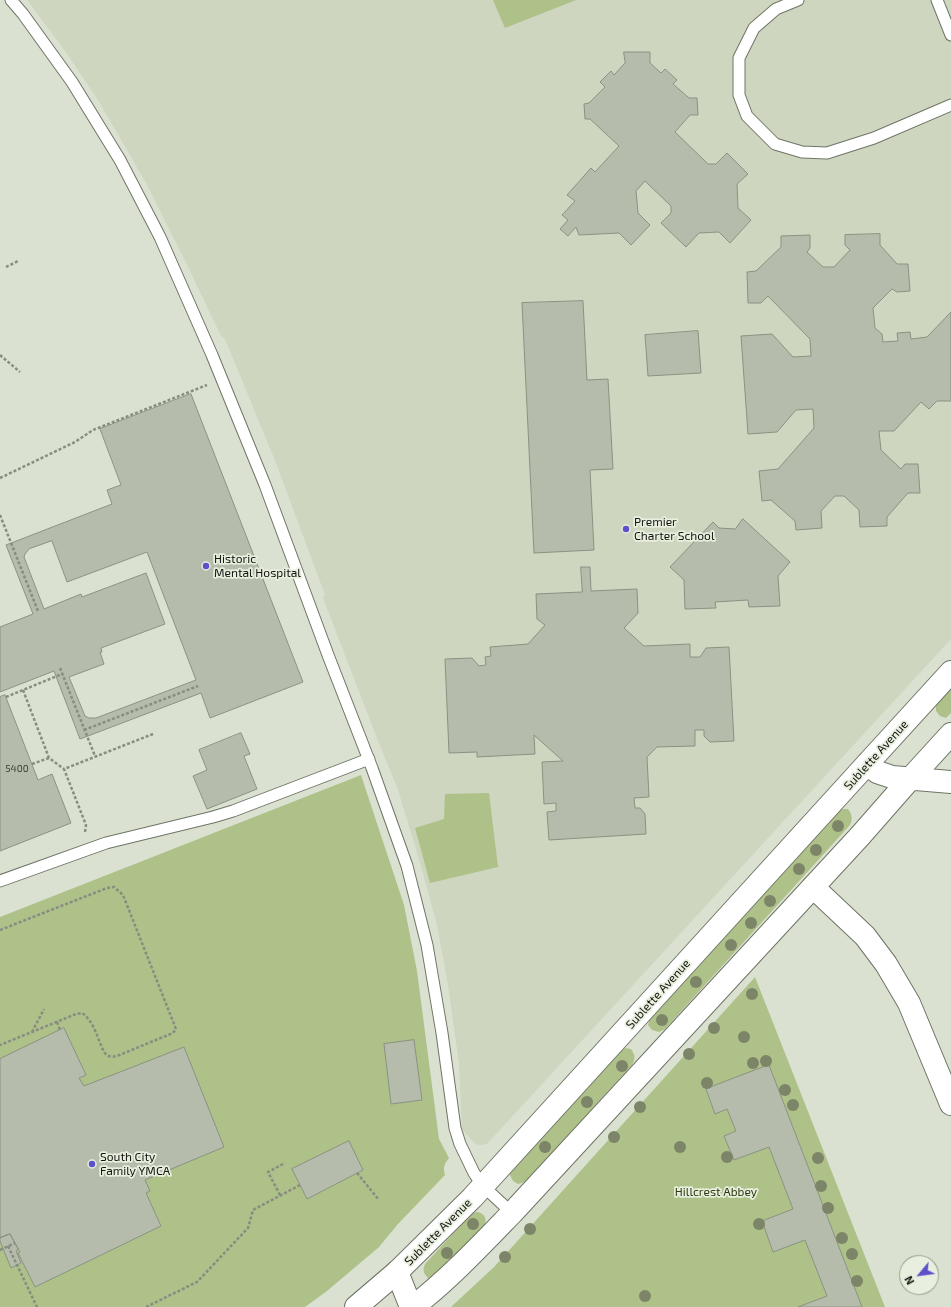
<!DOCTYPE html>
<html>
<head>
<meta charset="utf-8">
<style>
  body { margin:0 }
  #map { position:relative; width:951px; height:1307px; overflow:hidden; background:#dbe1d1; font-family:"Exo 2",sans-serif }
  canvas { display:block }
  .north { position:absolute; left:899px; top:1255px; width:40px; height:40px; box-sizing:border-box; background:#e8efde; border:1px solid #93988c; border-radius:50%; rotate:241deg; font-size:11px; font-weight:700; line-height:16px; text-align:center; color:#131510 }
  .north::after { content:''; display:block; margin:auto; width:14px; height:18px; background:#5c51c9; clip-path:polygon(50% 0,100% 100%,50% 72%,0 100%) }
</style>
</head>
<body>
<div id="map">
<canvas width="951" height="1307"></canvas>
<div class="north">N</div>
</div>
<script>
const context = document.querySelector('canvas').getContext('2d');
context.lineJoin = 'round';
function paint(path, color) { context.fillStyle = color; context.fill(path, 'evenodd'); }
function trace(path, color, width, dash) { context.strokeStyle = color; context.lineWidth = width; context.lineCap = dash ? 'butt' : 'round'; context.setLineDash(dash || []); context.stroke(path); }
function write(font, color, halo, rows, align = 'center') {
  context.font = font + ' "Exo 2",sans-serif'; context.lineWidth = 3.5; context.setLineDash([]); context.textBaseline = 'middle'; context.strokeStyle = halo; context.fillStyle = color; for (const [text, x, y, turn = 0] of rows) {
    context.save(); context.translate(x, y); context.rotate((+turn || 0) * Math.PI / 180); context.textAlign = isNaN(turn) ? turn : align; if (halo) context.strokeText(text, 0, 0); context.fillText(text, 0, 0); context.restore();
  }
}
const built = new Path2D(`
  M27,0H951V639L487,1144L480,1145L475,1144L462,1129L459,1064L448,985L437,925L421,866L398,790L378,741L323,598L325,595L276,463L225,339L221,336L189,269L146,183L98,100L65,51Z`);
const green = new Path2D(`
  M493,0H576L505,28Z
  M951,686V713L946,718L940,716L936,711V703Z
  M361,775L404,905L417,971L439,1139L449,1158C444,1164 443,1168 445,1175L398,1224L379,1247L327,1291L305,1307H0V917Z
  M489,793L498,867L430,883L415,828L444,819L445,794Z
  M843,809H848C852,815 853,818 850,825L665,1029L659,1032L652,1030L648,1025L650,1018L838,812Z
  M755,977L885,1307H451L494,1267Z
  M625,1048L631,1049C635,1055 636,1058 632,1065L525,1182L518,1184L513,1181L509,1173L620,1051Z
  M477,1212C484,1213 487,1218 485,1225L463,1250L434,1279H429C424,1274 422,1271 425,1264L472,1213Z`);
const building = new Path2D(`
  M624,52H650V63L661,73L665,69L677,80L673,84L689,98H697L698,115H690L675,132L708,164H716L727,153L748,174L737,184L738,208L751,220L730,243L719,232L699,233L686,247L661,223L671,213V206L645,181L636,191L638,213L650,225L631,245L619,233L579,235L576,227L568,236L560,229L568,220L562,215L575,201L567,195L591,168L595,172L619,146L590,119H585L584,104L589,103L605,87L600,82L611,71L614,75L625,63Z
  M880,234V245L897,264H908L910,291L897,292L892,289L873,308L875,328L882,334L883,342L898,341L897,333L910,332L911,339L927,337L951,312V401H937L929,409L921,402L894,431H879L881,450L901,469L905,464H918L920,493H908L887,517V526L860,527L859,510L844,496H835L821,511L822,528L796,530L795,521L771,500L762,501L759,471L778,469L814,428L813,409L796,410L777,432L748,434L741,336L772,334L793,357L811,356L810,339L768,296L761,303H748L747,272L756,271L781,247V236L810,235V248L807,252L823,267H834L850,250L845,245V235Z
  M583,301L587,380L608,379L613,469L590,470L594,550L534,553L522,303Z
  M698,331L701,373L648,376L645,335Z
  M191,394L303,682L210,718L201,693L80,739L54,671L0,692V627L33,614L6,545L112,504L107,490L121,485L100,429ZM52,541L67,582L147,552L196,680L96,718H89L85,716L69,677L104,664L100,652H102L101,648L165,624L146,573L82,597L81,594L44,609L24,557L25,554L29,549Z
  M743,519L790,562L778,576L780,606L749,607L748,600L715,602L716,608L685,609L684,580L670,567L713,522L719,528L735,529Z
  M581,567H590L591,591L637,589L638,613L624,628L644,646L690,644V657H700L706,648L729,647L734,741L710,742L704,736V730H695V746L657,747L647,757L649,797L634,798L635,808H640L645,814L646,834L549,840L547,812L556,811V803L544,804L542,762L563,761L534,735L535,754L477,757V752L449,753L445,659L472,658L479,666L486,665L485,657L491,656L490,647L528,644L545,625L537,619L536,594L582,592Z
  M5,695L38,780L52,774L71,823L0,851V697Z
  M241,733L250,754L244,756L257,789L207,809L193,776L207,770L199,750Z
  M64,1028L86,1075L79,1078L84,1086L184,1047L224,1147L145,1180L150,1191L146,1193L161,1226L35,1287L18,1253L20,1252L10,1234L0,1238V1059Z
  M414,1040L422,1100L391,1104L384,1044Z
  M769,1065L862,1307H798L827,1296L805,1240L773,1252L762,1221L793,1209L769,1147L734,1160L724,1136L736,1131L727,1109L715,1114L706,1089Z
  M349,1141L363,1170L307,1199L292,1169Z
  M10,1234L18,1249L16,1251L21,1263L11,1268L0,1241V1238Z`);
const path = new Path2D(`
  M6,267L18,261
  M0,355L20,372
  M0,478L75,442L93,430L207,385
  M0,515L38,611
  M60,668L95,756
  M23,690L49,758L64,769
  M6,697L62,674
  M84,730L198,686
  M32,764L49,758
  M85,832L86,825L64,769L153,734
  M0,930L107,888L114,887L123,895L176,1029L173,1033L168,1035L117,1056C111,1057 108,1057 104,1052C98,1040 94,1021 82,1013L76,1014L0,1045
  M57,1022L60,1030
  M32,1032L44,1009
  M357,1173L379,1200
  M280,1195L268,1172L285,1163
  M8,1246L37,1307
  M0,1250L15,1243
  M146,1307L197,1282L248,1228L253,1210L300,1185`);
const service = new Path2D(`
  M11,0L23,14L72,82L120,160L160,237L212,355L265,485L328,655L372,768L407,866L427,945L442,1033L455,1128L460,1144L474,1173L483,1186L512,1213
  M798,0L776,9L754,28L739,58V95L747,116L775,144L802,152L827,153L874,138L951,105
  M937,0L951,35
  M0,881L106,843L213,817L233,811L369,759`);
const minor = new Path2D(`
  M867,764L951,672
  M910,779L951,734
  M813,887L865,936L886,964L909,1003L951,1104
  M397,1272L411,1307`);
const tertiary = new Path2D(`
  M356,1307L397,1272L472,1198L867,764L877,772L892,777L951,782
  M413,1307C449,1279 480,1246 512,1213L860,836L910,779`);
const trees = [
  [838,826],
  [816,850],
  [799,869],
  [770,901],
  [751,923],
  [731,945],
  [696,982],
  [752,994],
  [662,1020],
  [714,1028],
  [744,1037],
  [689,1054],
  [766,1061],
  [753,1063],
  [622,1066],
  [707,1083],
  [785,1090],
  [587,1102],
  [793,1105],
  [640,1107],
  [614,1137],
  [545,1147],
  [680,1147],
  [727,1157],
  [818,1158],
  [821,1186],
  [828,1208],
  [473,1224],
  [759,1224],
  [530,1229],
  [842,1238],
  [447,1253],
  [852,1254],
  [505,1257],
  [857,1281],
  [645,1296]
];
const markers = [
  [626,529,4,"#5c51c9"],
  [206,566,4,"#5c51c9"],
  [92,1164,4,"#5c51c9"]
];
const numberNames = [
  ["5400",17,769]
];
const poiNames = [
  ["Premier",634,522],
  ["Charter School",634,536],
  ["Historic",214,559],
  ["Mental Hospital",214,573],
  ["South City",100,1157],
  ["Family YMCA",100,1171]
];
const streetNames = [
  ["Sublette Avenue",876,755,-48],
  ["Sublette Avenue",658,994,-48],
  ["Sublette Avenue",438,1232,-45]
];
const parkNames = [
  ["Hillcrest Abbey",716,1192]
];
paint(built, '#ced6bf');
paint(green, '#aec189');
paint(building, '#b6bcac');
trace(building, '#8c9283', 1);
trace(service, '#6f7566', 13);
trace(minor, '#6f7566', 24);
trace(tertiary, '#6f7566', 24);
trace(path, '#888c81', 2.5, [3, 2]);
trace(service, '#fff', 11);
trace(minor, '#fff', 22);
trace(tertiary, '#fff', 22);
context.fillStyle = '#7c8567';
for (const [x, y] of trees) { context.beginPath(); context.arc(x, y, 6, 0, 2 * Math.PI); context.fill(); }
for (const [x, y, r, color] of markers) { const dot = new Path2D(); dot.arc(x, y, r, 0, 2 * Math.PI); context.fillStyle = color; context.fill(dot); trace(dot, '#e8efde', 1.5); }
write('10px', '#3c3f37', null, numberNames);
write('12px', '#131510', '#e8efde', poiNames, 'left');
write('12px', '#131510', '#e8efde', streetNames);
write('12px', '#2e3a10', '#e8efde', parkNames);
</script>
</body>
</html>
